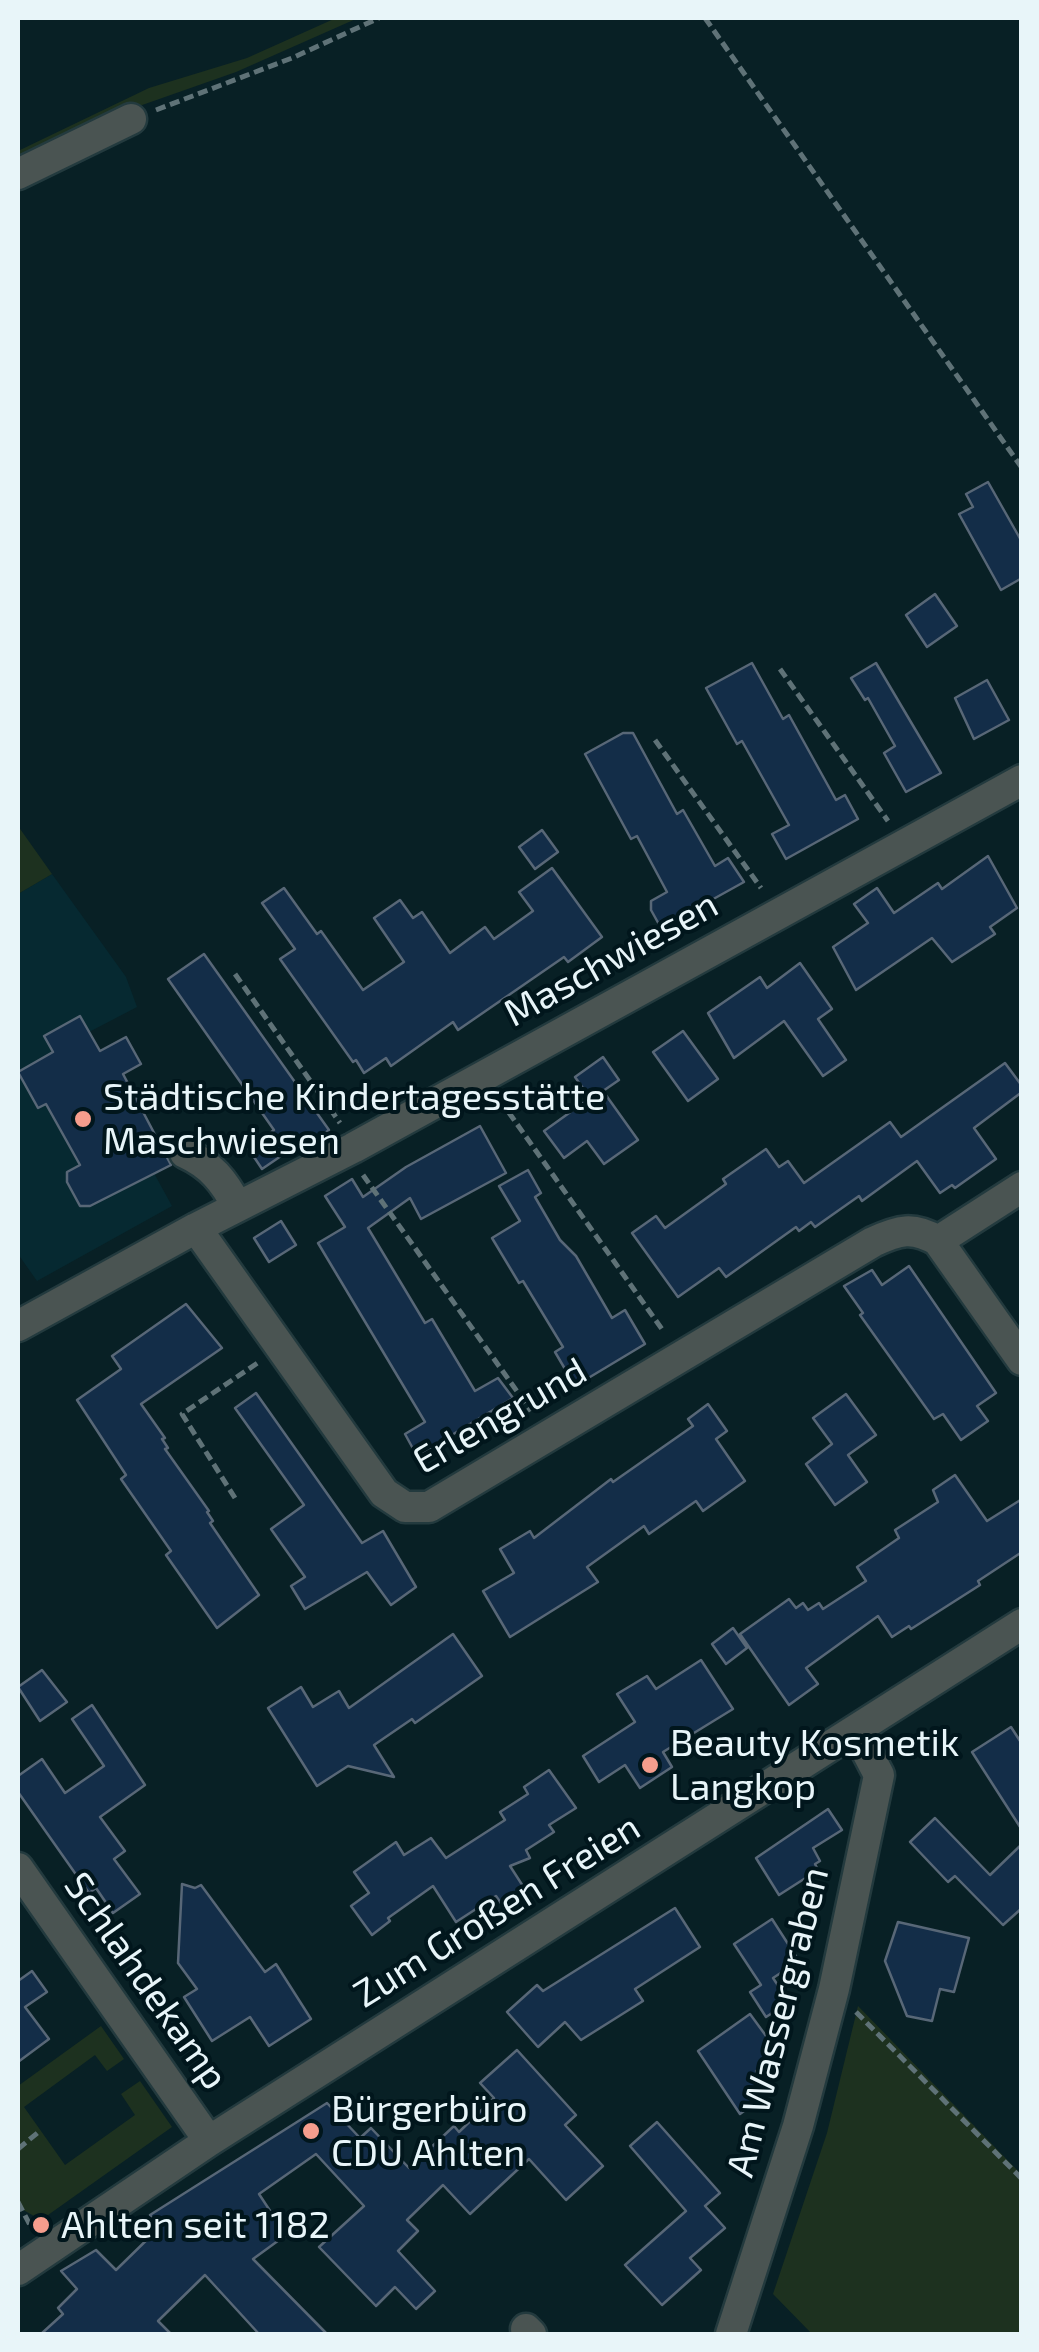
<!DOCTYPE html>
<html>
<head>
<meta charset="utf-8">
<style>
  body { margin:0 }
  #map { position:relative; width:1039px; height:2352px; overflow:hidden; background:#082025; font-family:"Exo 2",sans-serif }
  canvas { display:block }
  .frame { position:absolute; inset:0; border:20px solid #e8f5f9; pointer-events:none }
</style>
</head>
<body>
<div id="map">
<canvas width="1039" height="2352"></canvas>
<div class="frame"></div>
</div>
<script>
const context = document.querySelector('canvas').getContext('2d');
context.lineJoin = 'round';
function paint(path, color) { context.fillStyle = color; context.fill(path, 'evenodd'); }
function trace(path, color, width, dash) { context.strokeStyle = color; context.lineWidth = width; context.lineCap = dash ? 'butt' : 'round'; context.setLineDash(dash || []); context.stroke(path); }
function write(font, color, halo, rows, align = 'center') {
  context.font = font + ' "Exo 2",sans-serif'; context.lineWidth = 8; context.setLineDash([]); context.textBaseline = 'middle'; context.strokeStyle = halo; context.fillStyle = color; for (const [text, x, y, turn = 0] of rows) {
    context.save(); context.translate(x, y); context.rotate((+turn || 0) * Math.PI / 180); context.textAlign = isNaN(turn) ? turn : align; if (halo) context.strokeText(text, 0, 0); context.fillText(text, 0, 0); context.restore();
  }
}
const built = new Path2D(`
  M52,874L126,977L137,1007L89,1032L100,1051L126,1037L141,1064L123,1075L173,1164L155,1175L172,1206L37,1281L18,1254V894Z`);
const green = new Path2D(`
  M336,18H358L236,72L128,110L18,164V151L149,88L247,58Z
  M18,826L52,874L18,894Z
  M858,2006L1021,2174V2334H812L773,2294L827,2133Z
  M101,2026L124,2059L107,2071L95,2055L24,2107L65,2165L135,2115L121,2094L140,2081L172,2127L41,2220L18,2207V2086Z`);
const building = new Path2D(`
  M988,482L1022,542V578L1001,590L959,514L973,507L966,494Z
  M935,594L957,626L927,647L906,615Z
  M752,663L783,719L789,715L836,800L845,795L858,819L786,859L772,834L789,825L742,741L737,744L706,688Z
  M876,663L941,773L906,792L884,753L895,746L868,698L865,700L851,678Z
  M987,680L1009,720L974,739L955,698Z
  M623,733H633L677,814L683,810L715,866L728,858L744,882L661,928L651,910V901L667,892L637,836L631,839L585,754Z
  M542,830L558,852L535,869L519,847Z
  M988,856L1017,908L990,927L995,934L952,962L932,938L856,990L833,947L868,923L854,904L877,888L894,913L938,883L942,889Z
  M552,868L602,937L568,962L564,957L458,1030L453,1022L391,1066L386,1058L364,1073L356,1060L353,1062L280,959L295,949L262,903L284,888L317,934L321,931L363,990L404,962L374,918L400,900L413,918L422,912L450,953L485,927L494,939L533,911L519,892Z
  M204,954L329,1130L310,1144L306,1139L262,1169L248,1148L274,1130L168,979Z
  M800,963L832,1009L818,1019L846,1060L823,1076L784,1021L734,1058L708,1013L760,977L767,988Z
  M80,1016L100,1051L126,1037L141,1064L123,1074L171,1165L90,1206H80L67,1182V1172L80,1165L46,1104L38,1108L18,1072L53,1052L44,1036Z
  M683,1031L718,1079L688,1101L653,1052Z
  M603,1057L619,1080L603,1091L638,1140L604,1164L587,1141L564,1158L544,1131L590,1098L575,1077Z
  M1005,1063L1022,1086V1092L974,1128L996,1159L955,1188L952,1185L940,1193L917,1161L862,1201L859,1196L815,1227L811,1222L799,1231L796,1227L726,1277L719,1268L678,1297L632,1233L656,1216L665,1228L726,1184L723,1179L766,1149L779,1167L788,1161L804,1183L890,1122L901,1137Z
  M480,1126L506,1173L421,1219L410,1198L368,1228L425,1323L432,1319L475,1391L498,1378L513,1398L417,1456L405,1434L425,1422L318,1243L345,1227L325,1196L352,1179L363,1197L406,1167Z
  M528,1170L541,1193L535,1197L560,1240L576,1256L612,1318L625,1310L645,1344L575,1386L555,1352L563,1347L523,1281L519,1283L492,1238L520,1221L499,1186Z
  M281,1221L296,1245L269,1262L254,1238Z
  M909,1266L996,1393L977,1406L988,1421L961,1440L943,1414L934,1419L860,1315L863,1313L844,1286L872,1270L882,1285Z
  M186,1304L222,1348L141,1404L165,1438L162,1439L168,1448L165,1449L209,1511L207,1512L213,1521L210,1523L259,1595L217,1628L166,1555L171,1551L121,1479L126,1475L77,1400L121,1369L112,1356Z
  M256,1393L362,1543L383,1531L416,1587L391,1605L367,1572L305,1609L291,1586L305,1577L271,1529L304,1505L235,1408Z
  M846,1394L876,1435L848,1455L867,1482L835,1505L806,1464L832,1444L813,1418Z
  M708,1404L727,1431L716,1439L745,1481L703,1511L696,1501L649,1534L644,1526L587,1567L598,1582L510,1637L483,1591L514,1573L500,1549L530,1531L534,1538L611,1479L613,1482L693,1426L688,1419Z
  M955,1475L987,1521L1022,1499V1552L978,1581L980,1585L911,1629L909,1626L892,1637L878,1616L806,1668L818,1684L789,1705L740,1634L789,1599L796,1608L803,1603L808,1610L819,1603L823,1609L866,1581L857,1567L899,1538L895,1530L938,1502L933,1490Z
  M733,1628L747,1648L726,1664L712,1644Z
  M453,1634L482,1676L415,1723L412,1719L374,1745L394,1777L348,1766L317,1786L268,1708L301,1687L313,1707L339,1691L349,1708Z
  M701,1660L733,1709L663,1752L672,1767L640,1788L625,1765L599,1782L583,1756L635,1722L617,1694L647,1676L656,1689Z
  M42,1670L67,1702L40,1721L18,1687Z
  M92,1705L145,1785L100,1817L125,1851L114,1859L140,1894L113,1913L96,1888L89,1893L18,1792V1776L42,1759L65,1793L104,1766L72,1719Z
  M1011,1727L1022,1744V1830L972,1752Z
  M549,1770L576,1808L549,1825L554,1832L526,1850L530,1858L510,1866L530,1897L507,1912L496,1896L456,1922L433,1886L388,1918L390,1921L372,1935L351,1906L369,1893L354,1872L396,1842L404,1855L431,1838L446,1858L505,1820L500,1812L528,1794L524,1787Z
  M828,1809L842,1830L813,1848L820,1861L815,1864L818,1870L779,1895L756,1858Z
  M935,1818L990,1875L1022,1844V1908L1003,1925L955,1876L948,1882L910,1842Z
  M182,1884L195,1888L201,1885L265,1972L276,1964L311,2019L269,2046L250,2017L212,2041L184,1997L197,1989L178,1963Z
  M675,1908L700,1947L635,1989L643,2001L581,2040L565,2022L538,2047L507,2012L537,1985L543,1991Z
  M772,1919L799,1961L773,1978L789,2002L766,2017L750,1992L761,1985L734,1944Z
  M898,1922L969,1938L954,1992L940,1989L932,2021L907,2016L885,1961Z
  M32,1971L47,1992L25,2007L49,2039L18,2062V1981Z
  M750,2014L780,2055L756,2071L770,2092L740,2114L698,2051Z
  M517,2050L576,2115L565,2125L603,2166L566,2200L529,2159L470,2214L443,2185L407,2220L418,2231L398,2251L435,2291L416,2309L395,2287L376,2306L319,2247L364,2206L316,2154L259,2194L286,2235L253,2259L327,2334H259L205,2275L158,2321L171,2334H41L63,2314L58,2308L77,2289L61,2271L96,2250L116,2270L160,2227L150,2215L327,2103L360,2138L371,2128L409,2168L454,2126L459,2132L494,2098L480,2083Z
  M657,2122L720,2193L705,2206L725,2228L690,2258L701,2270L662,2305L625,2265L686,2211L630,2146Z`);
const path = new Path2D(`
  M705,18L1022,468
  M156,110L292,58L379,18
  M780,669L888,821
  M655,740L761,888
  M235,974L340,1123
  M500,1100L664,1332
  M363,1175L531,1411
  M235,1498L182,1414L259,1362
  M856,2012L1022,2179
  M18,2149L41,2130
  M18,2202L31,2227`);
const minor = new Path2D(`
  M18,174L131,119
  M185,1153C211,1165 224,1181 237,1206
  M196,1228L384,1493L405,1507H429L873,1242C899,1230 913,1226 938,1241L1022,1360
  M938,1241L1022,1187
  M18,1326L196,1228L353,1148L1022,780
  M18,1868L209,2141
  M18,2270L209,2141L1022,1624
  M526,2329L531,2334
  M731,2334L798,2126L834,1989L879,1775L856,1731`);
const markers = [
  [83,1119,10,"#f59d8d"],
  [650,1765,10,"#f59d8d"],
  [311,2131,10,"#f59d8d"],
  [41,2225,10,"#f59d8d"]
];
const streetNames = [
  ["Maschwiesen",611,959,-29],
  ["Erlengrund",500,1416,-30],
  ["Zum Großen Freien",497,1911,-32],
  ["Schlahdekamp",146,1981,55],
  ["Am Wassergraben",778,2022,-76]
];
const poiNames = [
  ["Städtische Kindertagesstätte",103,1097],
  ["Maschwiesen",103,1141],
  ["Beauty Kosmetik",670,1743],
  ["Langkop",670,1787],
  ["Bürgerbüro",331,2109],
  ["CDU Ahlten",331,2153],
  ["Ahlten seit 1182",61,2225]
];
paint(built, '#062931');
paint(green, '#1d311f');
paint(building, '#132d48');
trace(building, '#586777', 2.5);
trace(minor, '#233a3e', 35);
trace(path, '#5f7277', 5, [10, 5]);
trace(minor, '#4a5452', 30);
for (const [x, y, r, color] of markers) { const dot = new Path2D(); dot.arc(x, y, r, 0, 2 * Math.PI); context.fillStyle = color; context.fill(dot); trace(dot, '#01161c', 4); }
write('38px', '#e8f5f9', '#01161c', streetNames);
write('38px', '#e8f5f9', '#01161c', poiNames, 'left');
</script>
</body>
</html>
